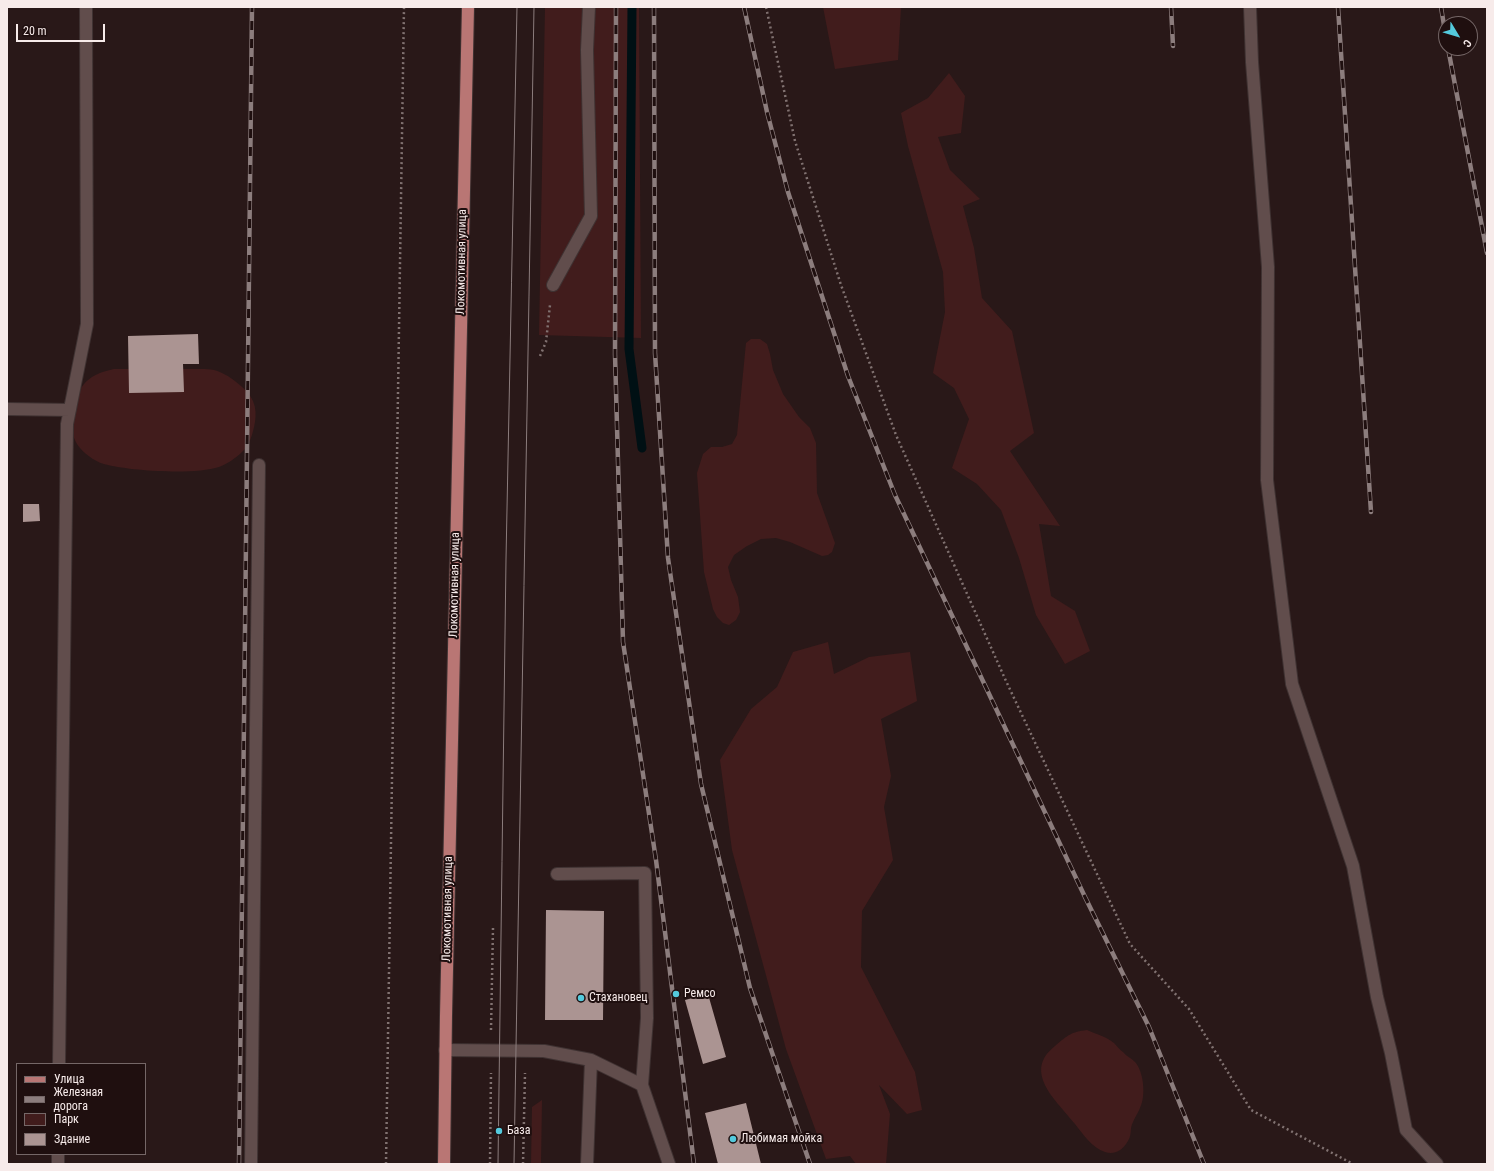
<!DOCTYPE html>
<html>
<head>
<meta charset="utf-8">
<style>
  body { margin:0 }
  #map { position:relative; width:1494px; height:1171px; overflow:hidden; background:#291818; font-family:"Roboto Condensed",sans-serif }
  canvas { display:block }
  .frame { position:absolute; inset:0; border:8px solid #f7ebea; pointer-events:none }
  .legend { position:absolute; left:16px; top:1063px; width:130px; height:92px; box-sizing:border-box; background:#1f0f0f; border:1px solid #756767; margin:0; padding:5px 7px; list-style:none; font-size:12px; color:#f7ebea }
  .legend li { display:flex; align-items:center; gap:8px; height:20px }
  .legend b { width:20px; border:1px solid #756767 }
  .north { position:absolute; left:1438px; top:16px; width:40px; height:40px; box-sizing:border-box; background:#1f0f0f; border:1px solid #756767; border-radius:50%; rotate:128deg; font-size:11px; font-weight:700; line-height:16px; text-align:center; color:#f7ebea }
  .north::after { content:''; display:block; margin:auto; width:14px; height:18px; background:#54cadd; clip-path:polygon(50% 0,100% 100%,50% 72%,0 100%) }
  .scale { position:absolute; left:16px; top:24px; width:89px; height:18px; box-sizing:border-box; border:2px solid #f7ebea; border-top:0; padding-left:5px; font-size:12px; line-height:14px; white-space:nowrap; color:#f7ebea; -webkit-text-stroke:3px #1f0f0f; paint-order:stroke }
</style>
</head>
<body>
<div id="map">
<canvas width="1494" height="1171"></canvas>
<div class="frame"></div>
<ul class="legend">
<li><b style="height:5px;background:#b97674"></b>Улица</li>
<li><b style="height:5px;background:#8c7d7d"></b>Железная дорога</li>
<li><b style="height:11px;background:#411c1c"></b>Парк</li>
<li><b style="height:11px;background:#ab9492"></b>Здание</li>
</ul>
<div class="north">С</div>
<div class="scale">20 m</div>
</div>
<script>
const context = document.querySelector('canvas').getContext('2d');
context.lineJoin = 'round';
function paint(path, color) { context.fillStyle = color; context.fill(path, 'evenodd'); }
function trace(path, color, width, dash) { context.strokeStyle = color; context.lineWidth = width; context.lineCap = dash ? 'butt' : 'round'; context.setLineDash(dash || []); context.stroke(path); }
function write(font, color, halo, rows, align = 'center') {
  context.font = font + ' "Roboto Condensed",sans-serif'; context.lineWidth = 4; context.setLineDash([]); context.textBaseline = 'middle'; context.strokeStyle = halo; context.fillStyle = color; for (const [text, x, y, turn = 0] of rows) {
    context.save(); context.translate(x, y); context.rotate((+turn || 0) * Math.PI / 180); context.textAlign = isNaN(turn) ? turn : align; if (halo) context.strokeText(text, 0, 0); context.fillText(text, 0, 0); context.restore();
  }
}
const green = new Path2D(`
  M545,7H639L641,338L539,335Z
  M823,7H901L898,60L835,69Z
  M949,73L965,96L961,133L938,137L950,170L980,199L963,206L974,248L982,298L1012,331L1034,433L1010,451L1060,526L1039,524L1051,596L1075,611L1090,651L1065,664L1036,615L1019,558L1001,510L977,484L952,468L969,419L954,388L933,373L945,312L943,272L908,146L901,113L928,98Z
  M751,339H760L767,344L770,354L773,370L783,394L799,417L810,428L816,443L817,493L835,543L832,552L828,555L822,556L790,542L776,538L761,539L747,546L734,555L728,567L731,580L738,597L740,612L736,620L729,625L723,623L717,617L713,609L704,572L697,473L703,454L711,447H722L732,444L737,435L746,343Z
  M114,369H202C206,369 210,369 214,370C227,373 248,389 253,401C256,408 256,415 255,422C253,433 250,445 242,452C236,458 227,464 219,467C195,475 133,471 108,465C97,463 87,456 80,448C69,435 72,420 75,405C80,381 92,374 114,369Z
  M828,642L834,674L869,657L910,652L917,701L881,719L891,776L884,807L893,860L862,911L861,967L915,1072L922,1110L907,1114L879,1085L890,1114L886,1164H856L850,1156L826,1159L786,1049L732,850L720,760L751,709L777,687L793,652Z
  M1087,1030C1096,1034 1107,1037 1114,1043C1117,1046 1120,1050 1123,1052C1126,1056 1131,1058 1135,1062C1144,1072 1146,1096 1140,1108C1138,1113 1135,1117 1133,1122C1129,1130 1133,1135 1126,1144C1121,1151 1114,1155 1105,1152C1092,1148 1083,1134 1075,1124C1056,1100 1022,1072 1055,1046C1068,1035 1071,1032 1087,1030Z
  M542,1100L541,1164H531L532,1107Z`);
const stream = new Path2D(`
  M632,7L629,349L642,448`);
const building = new Path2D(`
  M198,334L199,364H183L184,392L129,393L128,336Z
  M23,504H39L40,521L23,522Z
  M546,910L604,911L603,1020H545Z
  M708,994L726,1057L703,1064L685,1000Z
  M746,1103L761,1164H718L705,1113Z`);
const path = new Path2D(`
  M766,7L795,141L841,285L896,435L1006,681L1130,944L1189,1009L1251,1110L1353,1164
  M540,356L546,342L550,305
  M491,1030L493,928
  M386,1164L404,7
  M490,1164L491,1073
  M523,1164L525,1073`);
const minor = new Path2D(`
  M1250,7L1252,62L1268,267L1267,480L1292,684L1353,866L1377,997L1391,1053L1406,1130L1437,1164
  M553,285L591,216L587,50L589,7
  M7,409L70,410
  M557,874L645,873L647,1018L642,1085
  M445,1050L544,1051L591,1060L642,1085L669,1164
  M59,1064L67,424L87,324L86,7
  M58,1164V1154
  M251,1164L259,465
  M587,1164L591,1060`);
const major = new Path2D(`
  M444,1164L446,1015L468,7`);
const tram = new Path2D(`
  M498,1164L506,559L517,7
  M514,1164L534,7`);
const rail = new Path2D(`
  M616,7L615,354L623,642L656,860L694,1164
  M654,7L655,353L668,558L701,784L750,988L810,1164
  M744,7L767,112L788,192L848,376L895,495L1085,897L1149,1027L1204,1164
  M1171,7L1173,46
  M1338,7L1371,512
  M1441,7L1446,38
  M1448,48L1487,253
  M239,1164L252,7`);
const markers = [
  [676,994,4,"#54cadd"],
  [581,998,4,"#54cadd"],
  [499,1131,4,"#54cadd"],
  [733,1139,4,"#54cadd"]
];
const streetNames = [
  ["Локомотивная улица",462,262,-89],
  ["Локомотивная улица",455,585,-89],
  ["Локомотивная улица",448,909,-89]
];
const poiNames = [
  ["Ремсо",684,994],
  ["Стахановец",589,998],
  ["База",507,1131],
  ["Любимая мойка",741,1139]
];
paint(green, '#411c1c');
trace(stream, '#001014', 9);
paint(building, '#ab9492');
trace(minor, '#3f3232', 14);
trace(major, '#3f3232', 14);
trace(path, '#817271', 2.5, [2, 3]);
trace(minor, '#614d4c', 12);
trace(major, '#b97674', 12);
trace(tram, '#8c7d7d', 1);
trace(rail, '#8c7d7d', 4.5);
trace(rail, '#1f0f0f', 3, [9]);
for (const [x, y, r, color] of markers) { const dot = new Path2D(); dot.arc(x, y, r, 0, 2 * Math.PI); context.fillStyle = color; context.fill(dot); trace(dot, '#1f0f0f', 1.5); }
write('12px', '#f7ebea', '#1f0f0f', streetNames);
write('12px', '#f7ebea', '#1f0f0f', poiNames, 'left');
</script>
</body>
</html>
